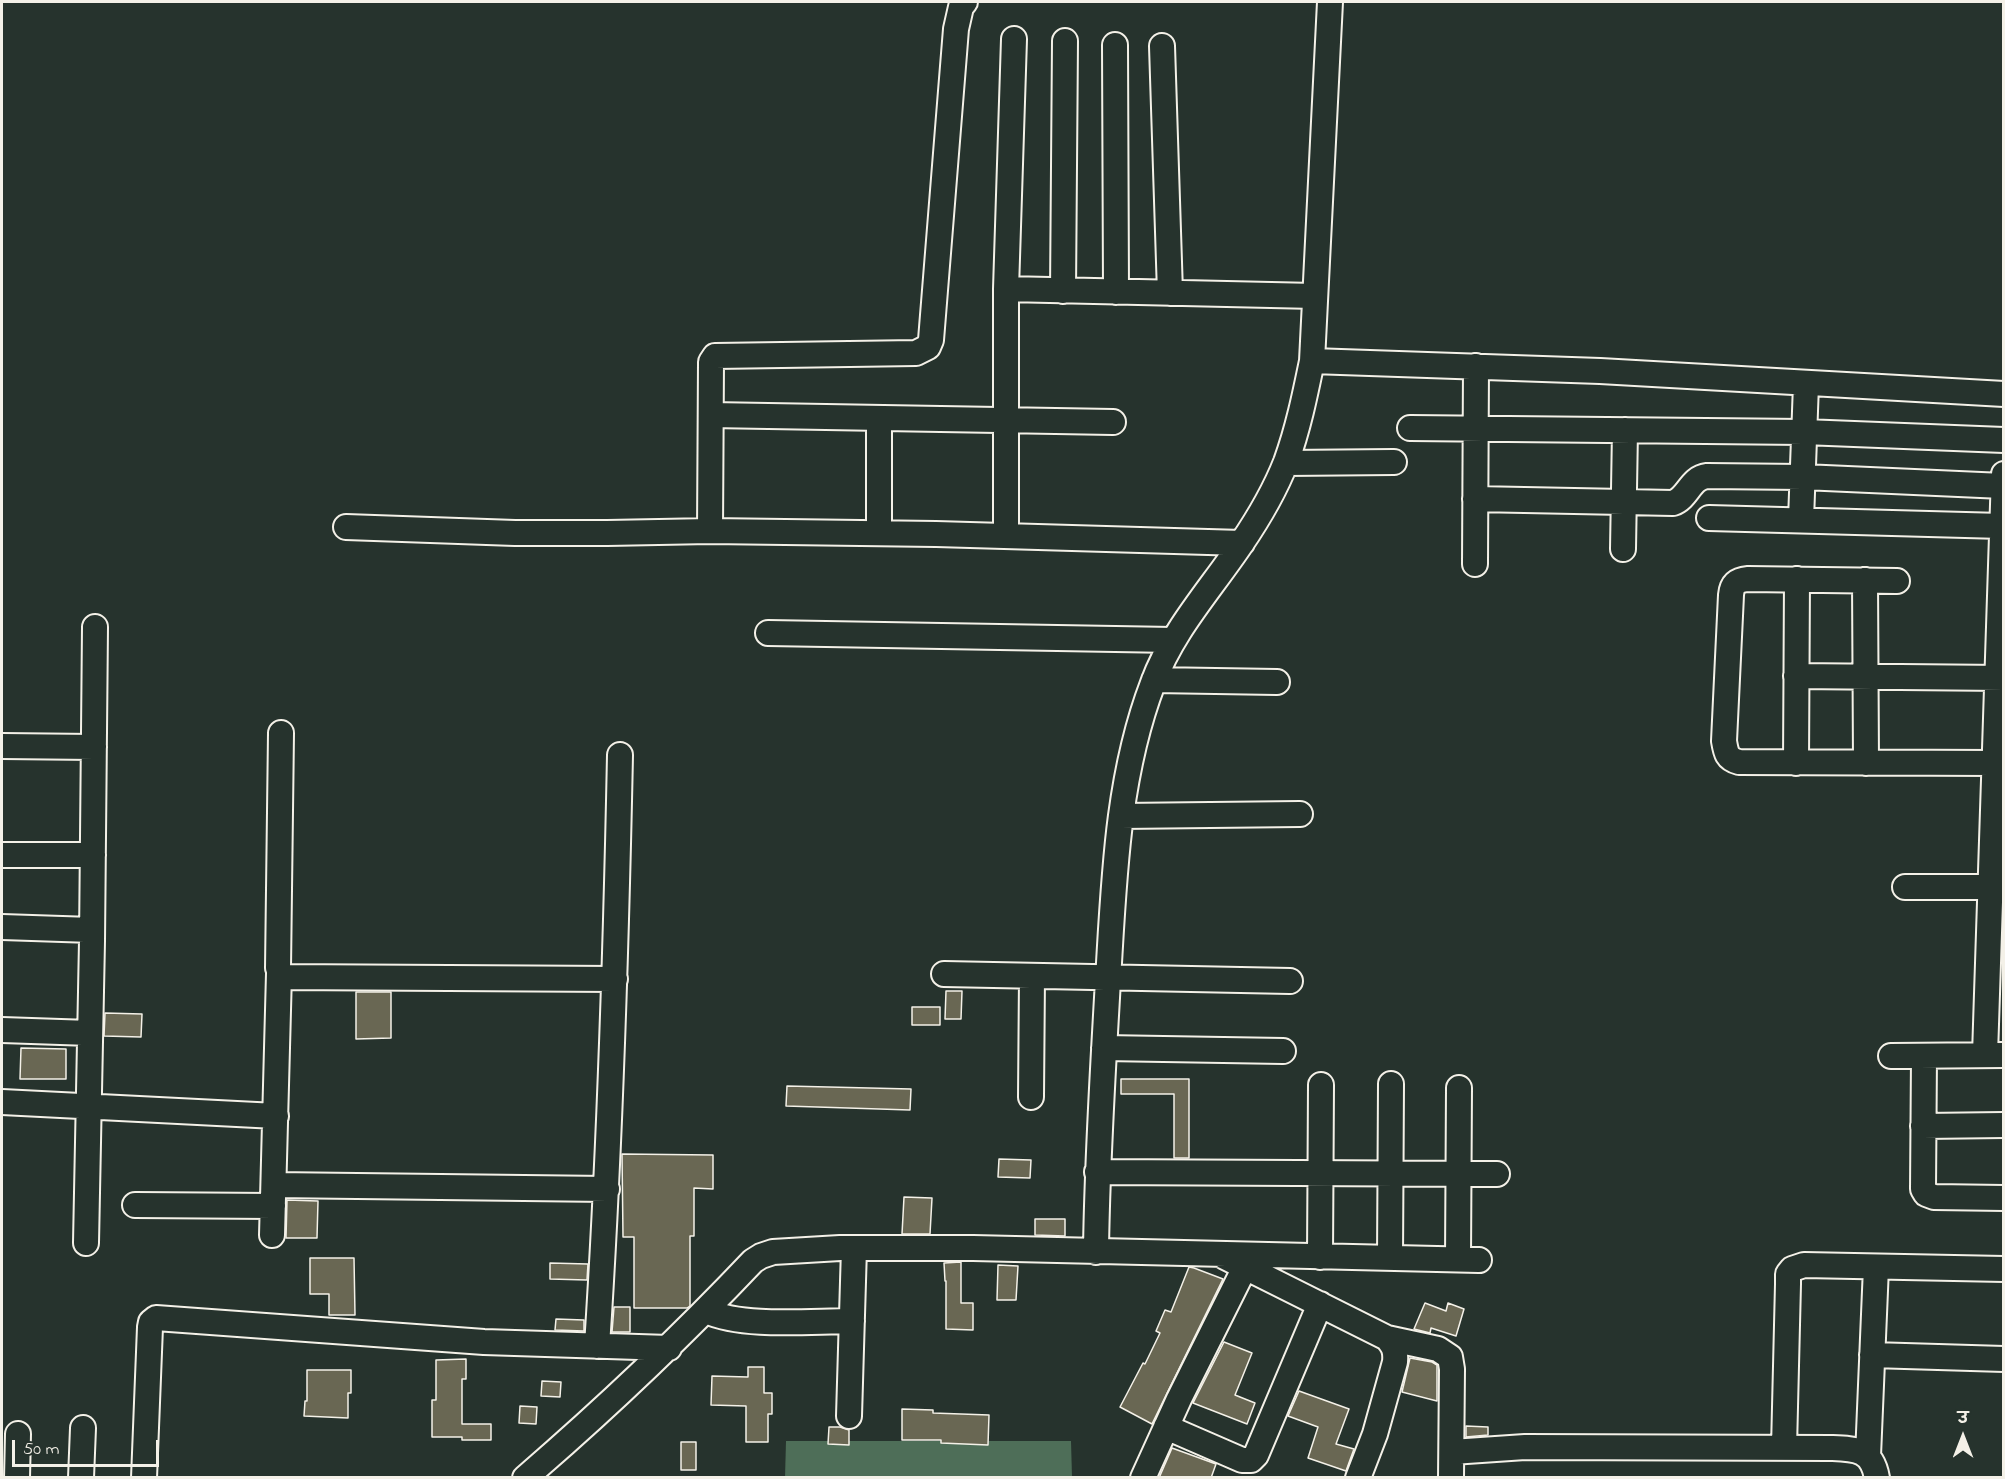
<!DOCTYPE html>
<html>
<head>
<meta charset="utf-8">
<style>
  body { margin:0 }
  #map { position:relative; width:2005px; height:1479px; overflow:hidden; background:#26332d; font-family:"Indie Flower","Playpen Sans Deva",sans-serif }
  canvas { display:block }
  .frame { position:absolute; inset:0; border:3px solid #f4f1e8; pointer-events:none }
  .north { position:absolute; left:1933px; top:1407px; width:60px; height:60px; -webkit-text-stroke:4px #26332d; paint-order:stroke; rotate:0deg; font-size:16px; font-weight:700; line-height:24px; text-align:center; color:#f4f1e8 }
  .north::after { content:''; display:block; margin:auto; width:21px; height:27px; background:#f4f1e8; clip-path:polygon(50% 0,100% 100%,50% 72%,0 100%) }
  .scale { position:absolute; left:12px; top:1440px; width:147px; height:27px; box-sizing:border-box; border:3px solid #f4f1e8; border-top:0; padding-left:8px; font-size:18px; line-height:21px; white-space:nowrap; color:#f4f1e8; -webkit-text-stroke:4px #26332d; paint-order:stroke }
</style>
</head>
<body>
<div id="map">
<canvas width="2005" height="1479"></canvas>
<div class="frame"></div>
<div class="north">उ</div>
<div class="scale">50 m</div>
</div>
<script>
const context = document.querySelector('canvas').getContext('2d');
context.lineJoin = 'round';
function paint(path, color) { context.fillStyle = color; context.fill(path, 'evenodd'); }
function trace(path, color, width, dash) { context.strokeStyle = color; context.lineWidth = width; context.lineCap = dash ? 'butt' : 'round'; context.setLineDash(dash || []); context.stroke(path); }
const green = new Path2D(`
  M786,1441H1071L1072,1477L785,1478Z`);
const building = new Path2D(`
  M946,991H962L961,1019H945Z
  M356,992H391V1038L356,1039Z
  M912,1007H940V1025H912Z
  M105,1013L142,1014L141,1037L104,1036Z
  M21,1048L66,1049V1079H20Z
  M1121,1079H1189V1158H1174V1094H1121Z
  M787,1086L911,1089L910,1110L786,1106Z
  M622,1154L713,1155V1189L694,1188V1236H690V1306L687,1308H634V1237H623Z
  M999,1159L1031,1160L1030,1178L998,1177Z
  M904,1197L932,1198L930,1234H902Z
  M287,1200L318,1201L317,1238H286Z
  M1035,1219H1065V1236L1035,1235Z
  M310,1258H354L355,1315H329V1294H310Z
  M961,1262V1303H973V1330L946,1329V1281H945L944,1263Z
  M550,1263L588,1264L587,1280L550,1279Z
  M998,1265L1018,1266L1016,1300H997Z
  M1189,1267L1194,1268L1223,1279L1152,1424L1120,1407L1143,1363L1145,1364L1160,1333L1156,1331L1165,1310L1171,1312Z
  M1425,1303L1446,1311L1448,1303L1464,1309L1456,1336L1431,1328L1430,1333L1414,1329Z
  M614,1307H630V1332H612Z
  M556,1319L584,1320V1331L555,1330Z
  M1224,1342L1252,1353L1235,1395L1255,1403L1247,1424L1193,1403Z
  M1410,1358L1432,1362L1437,1365V1401L1402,1392Z
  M466,1359V1379H462V1424H491V1440H462V1437H432V1400H436V1360Z
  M748,1367H764V1393H772V1414H768V1442H746V1406L711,1405L712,1376L748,1377Z
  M307,1370H351V1393H348V1418L304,1416L305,1401H307Z
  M542,1381L561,1382L560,1397L541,1396Z
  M1299,1391L1349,1409L1336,1444L1354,1449L1346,1471L1308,1458L1318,1427L1288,1416Z
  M520,1406L537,1407L536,1424L519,1423Z
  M902,1409L933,1410V1413L989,1415L988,1445L941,1443V1440H902Z
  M1466,1426L1488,1427V1435L1466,1437Z
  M829,1427H840L849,1430V1445L828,1444Z
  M681,1442H696V1470H681Z
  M1172,1448L1216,1464L1211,1478H1159Z`);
const street = new Path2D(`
  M1115,45L1116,292
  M1162,46L1170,293
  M1006,289L1315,296
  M1063,291L1065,41
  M1312,361L1600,371L2004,394
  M711,415L1113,422
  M879,418V533
  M1410,428L1804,432L2004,440
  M1286,463L1394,462
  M1475,499L1673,503C1688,498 1690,478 1707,476L1803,477L2003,486
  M1709,518L2002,526
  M1801,520L1806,384
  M346,527L515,533H607L710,531L936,534L1242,543
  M710,531L711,362L715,356L916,353L928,347L931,340L956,29L961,7L965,2
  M1006,536V289L1014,39
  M1623,549L1625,430
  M1475,564L1476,366
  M1865,580L1866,763
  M1897,581L1748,579C1736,580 1732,584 1731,595L1724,741C1726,753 1727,759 1739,762L1995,763
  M768,633L1173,640
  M1796,676L2004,678
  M1154,680L1277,682
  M281,733L278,968L282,977L615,979
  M2,746L94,747
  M1796,763L1797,579
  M1121,816L1300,814
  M2,855H93
  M1905,887H1991
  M2,927L92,930
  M944,974L1290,981
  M2,1030L90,1033
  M1104,1048L1283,1051
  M1985,1055L2004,474
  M1891,1056L2004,1055
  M1924,1056L1923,1189L1926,1194L1934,1197L2004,1198
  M1031,1097L1032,976
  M2,1102L276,1116
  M1923,1126L2004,1125
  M1097,1172L1497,1174
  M274,1185L607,1189
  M135,1205L273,1206
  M272,1235L279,973
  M86,1243L92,941L95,627
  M1096,1252C1097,1161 1103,1070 1108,980C1114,880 1117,777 1153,683C1172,631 1210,590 1241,544C1258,519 1275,490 1286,462C1298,429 1305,395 1312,361L1330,2
  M1225,1257L1387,1338C1394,1346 1396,1351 1395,1362L1375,1434L1358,1478
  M1320,1257L1321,1085
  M1390,1258L1391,1084
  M1458,1259L1459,1088
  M706,1311C744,1328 809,1321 852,1321
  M1387,1338L1438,1349L1450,1357L1452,1369L1451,1478
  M597,1346C610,1149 616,952 620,755
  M1872,1355L2004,1359
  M849,1416L854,1248
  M1166,1427L1242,1460H1251L1256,1455L1320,1304
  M1784,1448L1788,1284V1274L1792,1269L1804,1265L2004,1269
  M1452,1452L1525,1447L1831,1448C1856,1449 1872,1449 1877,1478
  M1868,1456L1876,1267
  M17,1478L18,1434
  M81,1478L83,1428
  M144,1478L150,1327L151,1322L156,1318L484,1342L669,1348
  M525,1478C605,1409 681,1337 753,1261L761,1256L773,1252L840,1248H973L1479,1260
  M1143,1478L1179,1399L1245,1267`);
paint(green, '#4e6e58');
paint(building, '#696753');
trace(building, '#f4f1e8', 1.5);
trace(street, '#f4f1e8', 28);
trace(street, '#26332d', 24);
</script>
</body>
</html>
